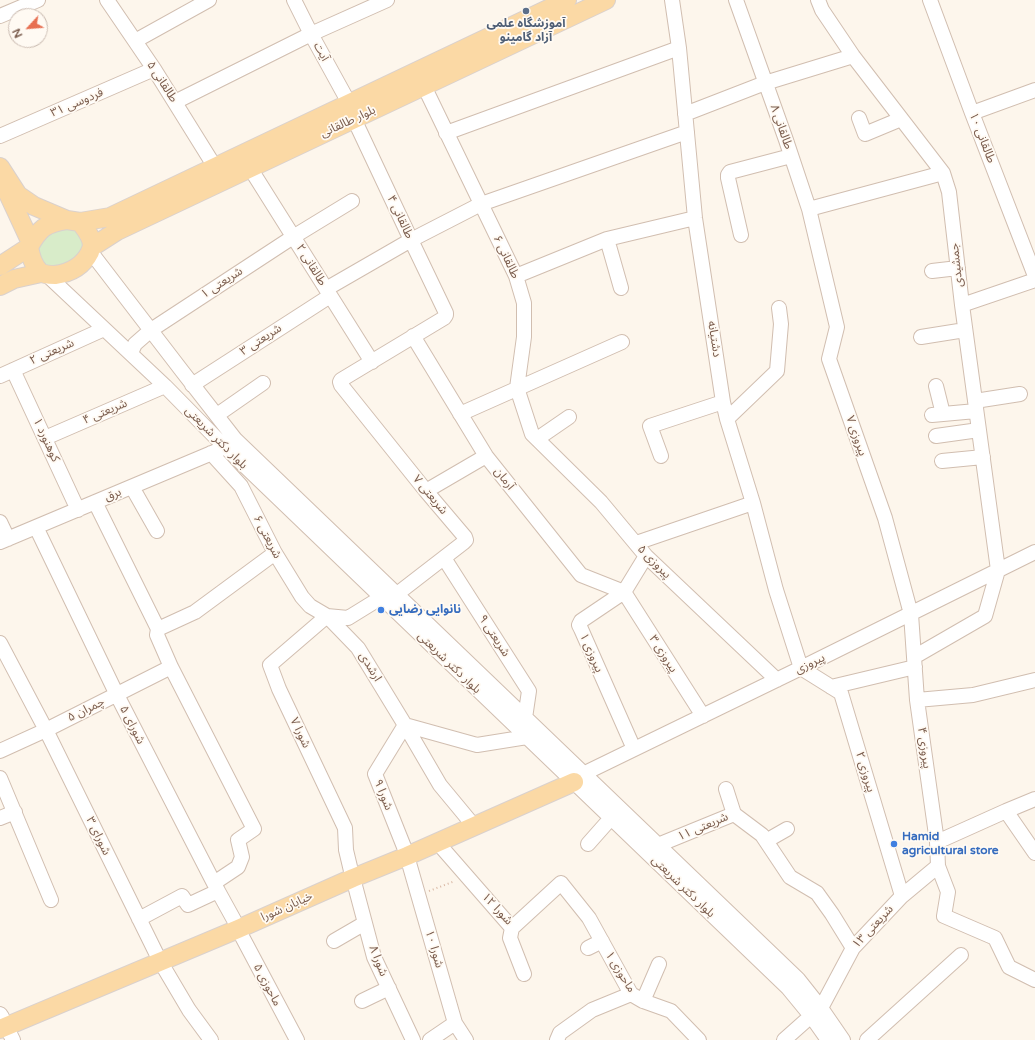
<!DOCTYPE html>
<html>
<head>
<meta charset="utf-8">
<style>
  body { margin:0 }
  #map { position:relative; width:1035px; height:1040px; overflow:hidden; background:#fdf6ec; font-family:"Varela Round",sans-serif }
  canvas { display:block }
  .north { position:absolute; left:8px; top:8px; width:40px; height:40px; box-sizing:border-box; background:#fffaf3; border:1px solid #cabbb1; border-radius:50%; rotate:244deg; font-size:11px; font-weight:700; line-height:16px; text-align:center; color:#7a5c4d }
  .north::after { content:''; display:block; margin:auto; width:14px; height:18px; background:#e76f51; clip-path:polygon(50% 0,100% 100%,50% 72%,0 100%) }
</style>
</head>
<body>
<div id="map">
<canvas width="1035" height="1040"></canvas>
<div class="north">N</div>
</div>
<script>
const context = document.querySelector('canvas').getContext('2d');
context.lineJoin = 'round';
function paint(path, color) { context.fillStyle = color; context.fill(path, 'evenodd'); }
function trace(path, color, width, dash) { context.strokeStyle = color; context.lineWidth = width; context.lineCap = dash ? 'butt' : 'round'; context.setLineDash(dash || []); context.stroke(path); }
function write(font, color, halo, rows, align = 'center') {
  context.font = font + ' "Varela Round","Noto Sans Arabic",sans-serif'; context.lineWidth = 3.5; context.setLineDash([]); context.textBaseline = 'middle'; context.strokeStyle = halo; context.fillStyle = color; for (const [text, x, y, turn = 0] of rows) {
    context.save(); context.translate(x, y); context.rotate((+turn || 0) * Math.PI / 180); context.textAlign = isNaN(turn) ? turn : align; if (halo) context.strokeText(text, 0, 0); context.fillText(text, 0, 0); context.restore();
  }
}
const green = new Path2D(`
  M67,228C69,229 74,229 76,230C79,232 82,236 83,239C83,241 84,243 84,245C82,257 63,267 52,266C39,265 32,250 42,240C49,233 57,231 67,228Z`);
const path = new Path2D(`
  M429,891L455,881`);
const minor = new Path2D(`
  M107,0L154,69L215,167
  M294,0L311,34L349,103
  M672,0L679,48L695,218L723,402L727,419L753,503L776,590L801,668L841,693L902,896
  M736,0L786,140L809,209L837,327L829,359L885,518L911,614L917,700L937,842L938,866L902,896L853,948L821,1008
  M818,0L822,10L853,56L943,173L949,192L962,305L998,570L985,616L914,657
  M930,0L972,113L1035,276
  M0,16L38,0
  M135,41L209,0
  M424,86L516,276L524,303V337L517,388L532,434L601,502L646,556L777,680
  M175,102L311,34L387,0
  M972,113L1035,90
  M685,114L765,83L853,56
  M859,118L865,134L901,119
  M354,119L411,240L446,313V315L444,318L341,380L340,382L341,385L426,491L465,537L466,540L463,543L397,594
  M446,133L679,48
  M0,136L154,69
  M250,168L372,362
  M809,209L943,173
  M741,235L728,178V175L730,172L791,156
  M607,239L621,288
  M90,251L182,371L235,439L798,979L821,1008L843,1040
  M932,271L958,268
  M47,275L165,386L225,447L788,988L811,1016L828,1040
  M516,276L607,239L695,218
  M326,289L411,240L481,204L687,132
  M962,305L1035,280
  M413,336L486,456L581,575L624,592L703,716
  M921,337L965,330
  M131,353L135,344L151,330L293,237L352,201
  M13,370L78,510
  M0,376L104,329
  M192,385L330,296
  M936,386L943,414
  M975,401L1020,394
  M460,414L622,342
  M217,415L263,383
  M932,415L976,411
  M727,419L777,371L781,324L779,308
  M936,436L979,430
  M45,438L165,386
  M537,439L569,417
  M211,453L241,486L275,553L302,597L310,606L327,616L358,648L405,725L440,785L469,820
  M661,456L650,426L723,402
  M942,461L983,457
  M132,487L157,531
  M426,491L486,456
  M95,502L158,629L157,635L171,667L254,829L238,840L242,857L238,867L214,883
  M0,522L8,539
  M36,527L117,695L218,891L234,920
  M0,542L219,450
  M636,543L753,503
  M444,558L529,691L525,718
  M327,616L270,665L279,689L345,828L346,850L351,871
  M327,616L348,618L382,597
  M158,629L195,612L275,553
  M0,643L46,730L156,953
  M831,687L915,667
  M917,700L973,695L1035,680
  M405,725L477,745L527,737
  M634,749L581,629L579,625L581,621L624,592L646,556
  M0,751L46,730L171,667
  M0,778L51,900
  M577,779L583,774L801,668L1035,552
  M726,789L734,814
  M1006,811L1035,853
  M0,818L15,812
  M766,841L787,829
  M437,842L512,928L561,883L589,918L631,994L643,1001L671,1011L699,1040
  M937,842L1006,811L1035,799
  M588,844L611,818
  M658,845L734,814L762,835L790,877L817,893L832,914L853,948
  M404,847L375,774L405,725
  M407,856L455,1023L466,1040
  M938,866L948,892L944,916L995,938L1009,967L1035,980
  M353,878L374,957L413,1040
  M139,919L182,896L188,905L218,891
  M512,928L510,938L524,974
  M238,929L297,1040
  M334,941L365,923
  M588,948L602,941
  M160,961L189,1010L211,1040
  M362,1001L389,988
  M643,1001L659,964
  M0,1014L2,1017
  M6,1026L13,1040
  M430,1040L455,1023
  M557,1040L560,1033L592,1010L631,994
  M784,1040L811,1016
  M867,1040L961,955`);
const major = new Path2D(`
  M0,167L18,195L34,206L67,220
  M4,185L31,243
  M67,220L80,222C85,229 92,236 92,246C92,248 90,250 90,252C83,266 70,273 55,275C50,275 45,275 40,272C33,265 31,257 29,247C39,229 45,223 67,220Z
  M80,222L110,217L567,0
  M92,247L117,231L606,0
  M0,266L29,247
  M0,286L14,279L41,273
  M0,1029L238,929L353,878L407,856L574,782`);
const markers = [
  [526,11,4,"#5c6f8a"],
  [381,610,4,"#3f7fe0"],
  [894,844,4,"#3f7fe0"]
];
const serviceNames = [
  ["آموزشگاه علمی",526,24],
  ["آزاد گامینو",526,38]
];
const streetNames = [
  ["آیت",321,52,61],
  ["طالقانی ۵",162,82,57],
  ["فردوسی ۳۱",77,103,-23],
  ["بلوار طالقانی",348,122,-25],
  ["طالقانی ۸",781,127,71],
  ["طالقانی ۱۰",982,138,69],
  ["طالقانی ۴",400,217,65],
  ["طالقانی ۶",506,257,65],
  ["طالقانی ۲",311,265,58],
  ["جمشیدی",957,265,-96],
  ["شریعتی ۱",222,283,-33],
  ["دشتیانه",714,339,81],
  ["شریعتی ۳",261,340,-33],
  ["شریعتی ۲",52,352,-24],
  ["شریعتی ۴",105,412,-23],
  ["پیروزی ۷",856,436,71],
  ["بلوار دکتر شریعتی",216,438,45],
  ["کوهنورد ۱",46,440,65],
  ["آرمان",504,479,51],
  ["برق",113,495,-23],
  ["شریعتی ۷",430,495,50],
  ["شریعتی ۶",267,537,62],
  ["پیروزی ۵",654,562,45],
  ["شریعتی ۹",494,636,57],
  ["پیروزی ۱",591,653,66],
  ["پیروزی ۳",663,654,57],
  ["بلوار دکتر شریعتی",449,663,44],
  ["پیروزی",810,664,-26],
  ["ارشدی",370,667,59],
  ["چمران ۵",86,710,-26],
  ["شورای ۵",132,725,63],
  ["شورا ۷",300,733,65],
  ["پیروزی ۴",924,748,82],
  ["پیروزی ۲",865,772,73],
  ["شورا ۹",383,795,68],
  ["شریعتی ۱۱",703,827,-23],
  ["شورای ۳",98,836,64],
  ["بلوار دکتر شریعتی",683,887,44],
  ["خیابان شورا",287,907,-24],
  ["شورا ۱۲",497,909,47],
  ["شریعتی ۱۳",873,927,-47],
  ["شورا ۱۰",434,949,74],
  ["شورا ۸",378,961,69],
  ["ماحوزی ۱",620,972,58],
  ["ماحوزی ۵",267,985,62]
];
const shopNames = [
  ["نانوایی رضایی",389,610],
  ["Hamid",902,837],
  ["agricultural store",902,851]
];
paint(green, '#d8ecc9');
trace(minor, '#d1beb0', 16);
trace(major, '#dad1cd', 20);
trace(path, '#d9b8a5', 2, [1, 3]);
trace(minor, '#fff', 14);
trace(major, '#fbd9a5', 18);
for (const [x, y, r, color] of markers) { const dot = new Path2D(); dot.arc(x, y, r, 0, 2 * Math.PI); context.fillStyle = color; context.fill(dot); trace(dot, '#fffaf3', 1.5); }
write('bold 12px', '#4e5e75', '#fffaf3', serviceNames);
write('12px', '#7a5c4d', '#fffaf3', streetNames);
write('bold 12px', '#366cbe', '#fffaf3', shopNames, 'left');
</script>
</body>
</html>
